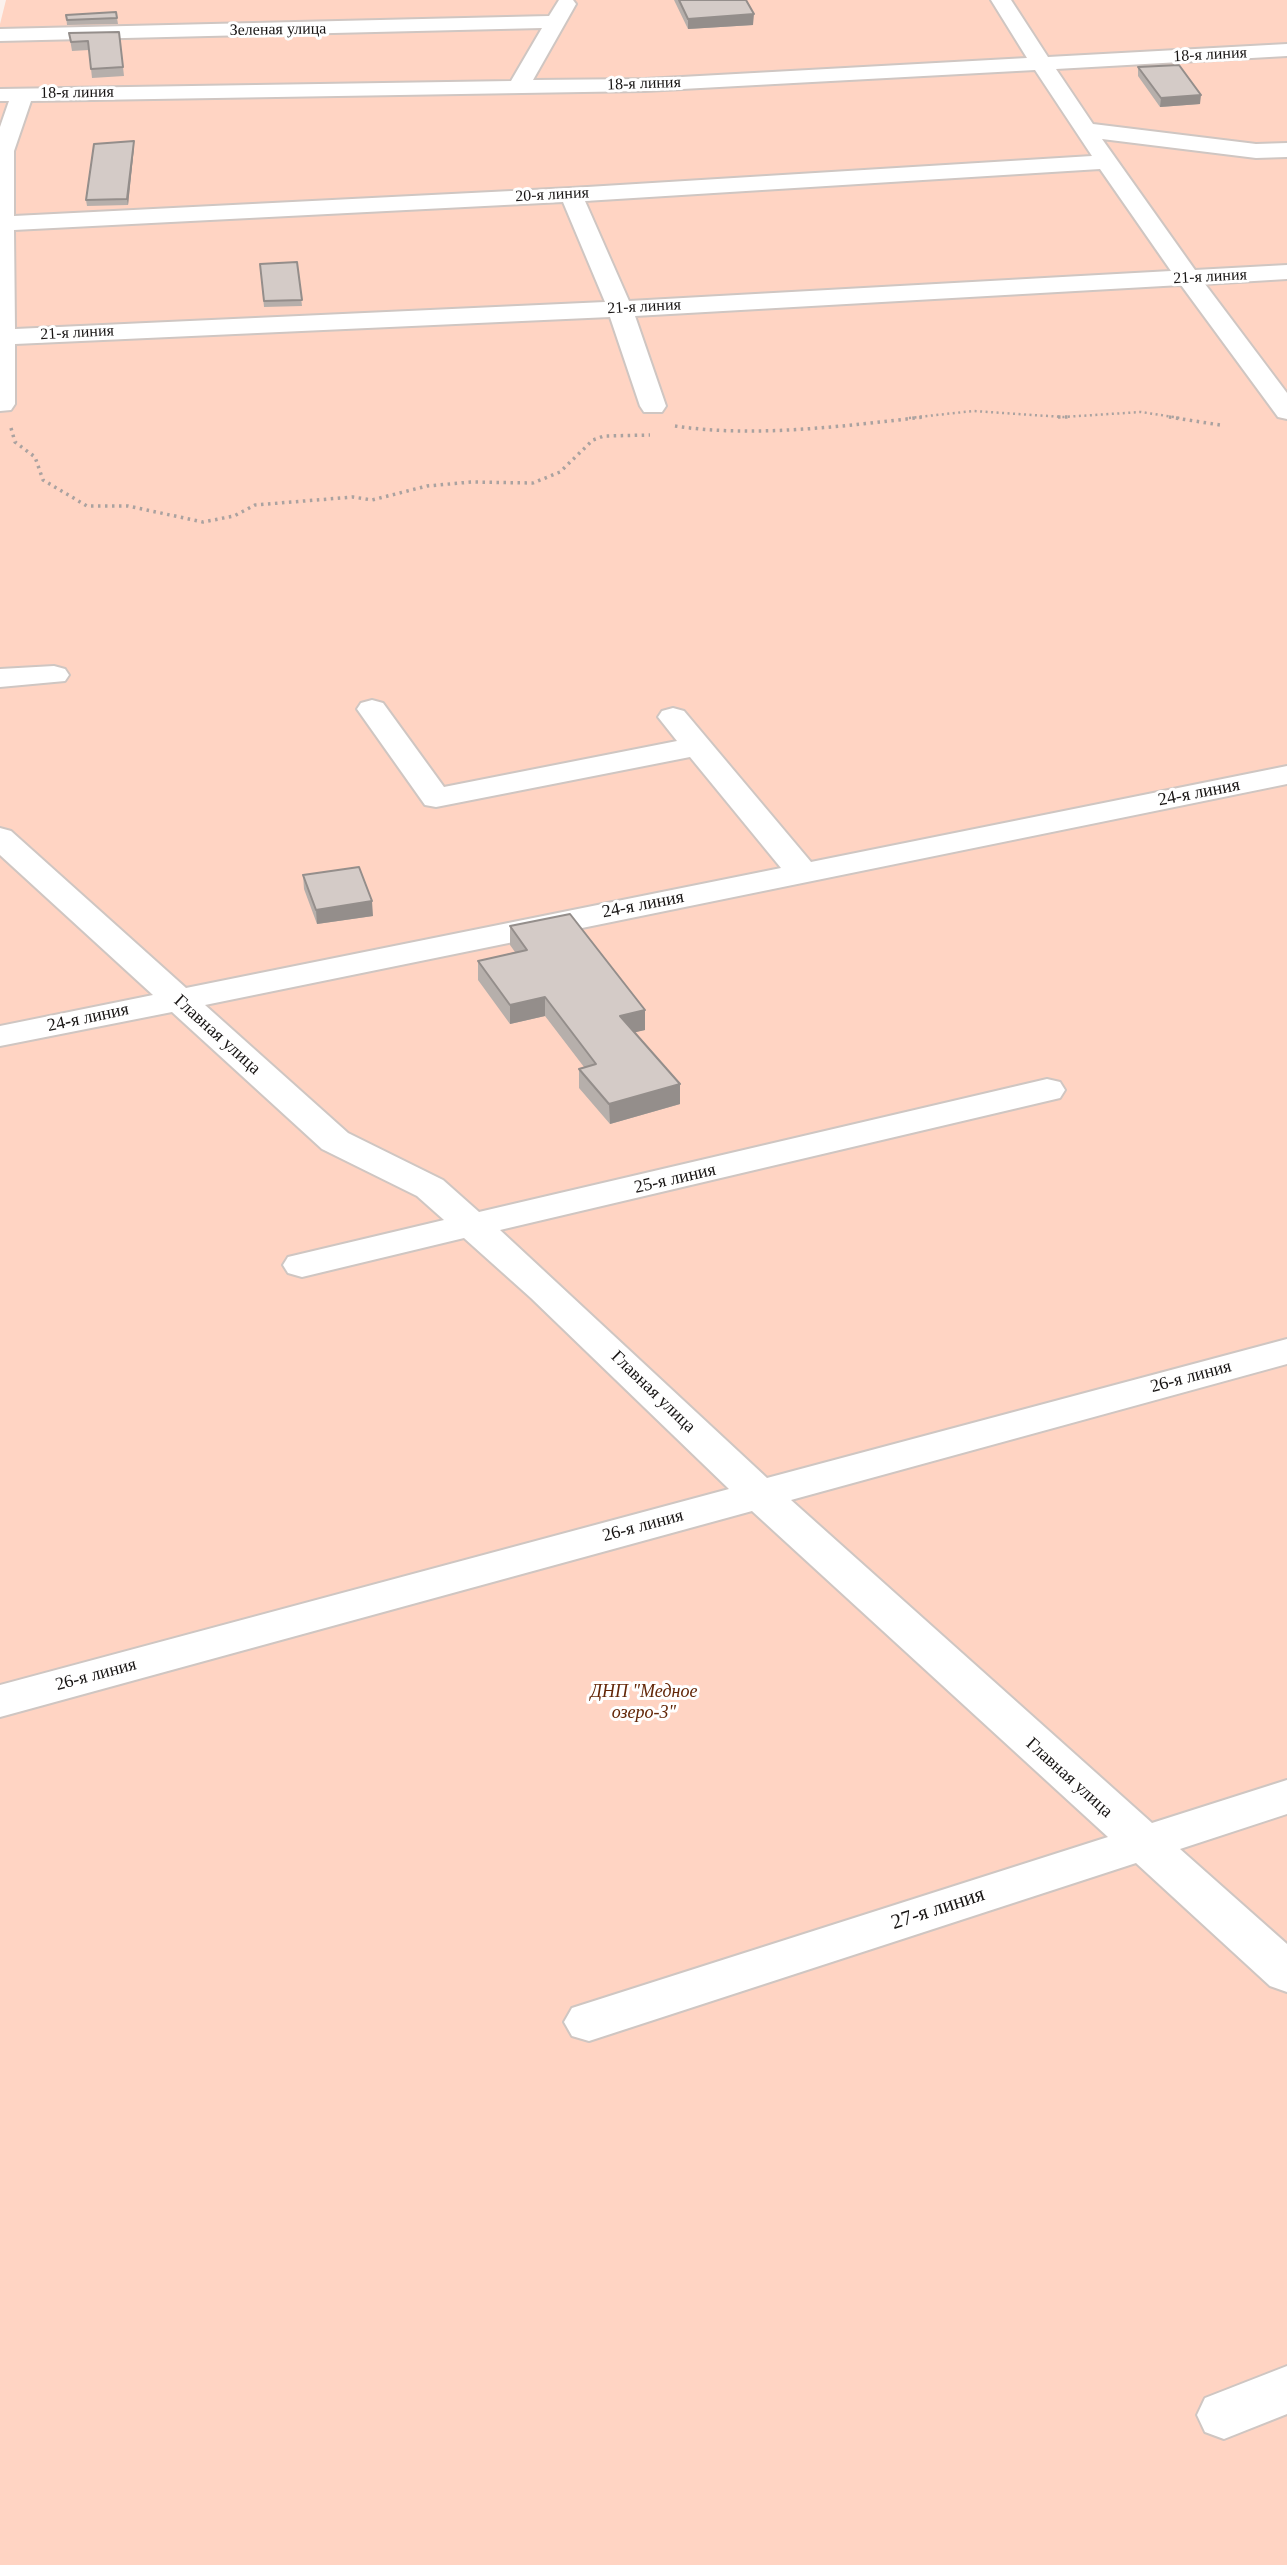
<!DOCTYPE html>
<html>
<head>
<meta charset="utf-8">
<style>
  body { margin:0 }
  canvas { display:block; background:#fbf1ed }
</style>
</head>
<body>
<canvas width="1287" height="2565"></canvas>
<script>
const context = document.querySelector('canvas').getContext('2d');
context.lineJoin = 'round';
function paint(path, color) { context.fillStyle = color; context.fill(path, 'evenodd'); }
function trace(path, color, width, dash) { context.strokeStyle = color; context.lineWidth = width; context.lineCap = dash ? 'butt' : 'round'; context.setLineDash(dash || []); context.stroke(path); }
function write(font, color, halo, rows, align = 'center') {
  context.font = font + ' Georgia,serif'; context.lineWidth = 6; context.setLineDash([]); context.textBaseline = 'middle'; context.strokeStyle = halo; context.fillStyle = color; for (const [text, x, y, turn = 0] of rows) {
    context.save(); context.translate(x, y); context.rotate((+turn || 0) * Math.PI / 180); context.textAlign = isNaN(turn) ? turn : align; if (halo) context.strokeText(text, 0, 0); context.fillText(text, 0, 0); context.restore();
  }
}
const green = new Path2D(`
  M6,0H1287V2565H0V24Z`);
const pathFar1 = new Path2D(`
  M909,418L973,411L1063,417L1141,412L1180,418`);
const path = new Path2D(`
  M1058,417H1068
  M1169,417L1220,425
  M675,426C753,438 845,426 924,417
  M11,428L15,442L35,457L43,480L87,506H128L203,522L234,516L255,505L353,497L372,500L427,486L471,482L533,483L560,472L593,440L604,436L650,435`);
const minor = new Path2D(`
  M559,0H573L576,4L533,80L645,79L1027,58L991,0H1011L1048,57L1287,44V56L1056,69L1093,124L1256,144L1287,143V157L1256,158L1102,139L1195,270L1287,265V279L1205,284L1287,393V419L1278,417L1181,285L635,316L666,406L662,412H644L640,406L610,317L15,344V404L11,410L0,411V127L9,101H0V89L511,81L542,28L0,41V29L549,16ZM1035,70L1092,156L571,188L14,216V151L31,101L645,91ZM1100,169L1171,271L629,301L585,201ZM563,202L605,302L15,329L14,230Z
  M54,666L65,669L69,675L65,681L0,687V669Z
  M372,700L383,703L444,787L677,741L658,717L662,711L673,708L684,711L811,862L1287,766V784L205,1005L348,1133L443,1180L479,1212L1047,1079L1060,1082L1065,1090L1060,1098L500,1230L767,1478L1287,1339V1364L791,1500L1152,1823L1287,1780V1814L1180,1849L1287,1944V1992L1270,1986L1136,1863L589,2041L572,2036L564,2022L572,2008L1108,1837L752,1511L0,1717V1685L729,1489L531,1298L464,1238L302,1277L288,1273L283,1265L288,1257L444,1220L417,1196L322,1149L172,1012L0,1046V1026L153,995L0,855V828L11,831L186,988L781,868L690,757L436,807L425,805L357,709L361,703Z
  M1287,2366V2414L1224,2439L1205,2432L1197,2415L1205,2398Z`);
const wall = new Path2D(`
  M674,0H746L753,25L688,29Z
  M116,12L118,24L67,25L66,15Z
  M119,32L124,76L92,78L89,50L72,51L69,33Z
  M1138,67L1200,104L1160,107L1138,76Z
  M134,141V147L128,205L87,206L86,200Z
  M297,262L302,306L264,307L260,264Z
  M303,875L373,916L317,924L304,889Z
  M510,926L645,1030L634,1032L680,1084V1104L610,1124L579,1088V1069L584,1067L545,1016L510,1024L478,980V961L515,952L510,945Z`);
const shadedWall = new Path2D(`
  M754,14L753,25L688,29V19Z
  M1201,95L1200,104L1160,107L1161,98Z
  M134,141V147L128,205L127,199Z
  M372,901L373,916L317,924L316,910Z
  M545,997V1016L510,1024V1005Z
  M645,1010V1030L620,1036V1016Z
  M680,1084V1104L610,1124L609,1104Z`);
const building = new Path2D(`
  M679,0H746L754,14L688,19Z
  M116,12L117,18L67,20L66,15Z
  M119,32L123,67L91,69L88,41L71,42L69,33Z
  M1179,65L1201,95L1161,98L1138,67Z
  M134,141L127,199L86,200L94,144Z
  M297,262L302,300L264,301L260,264Z
  M359,867L372,901L316,910L303,875Z
  M570,914L645,1010L620,1016L680,1084L609,1104L579,1069L596,1064L545,997L510,1005L478,961L527,950L510,926Z`);
const farStreetnames = [
  ["Зеленая улица",278,30,-1],
  ["18-я линия",1210,55,-3],
  ["18-я линия",644,84,-2],
  ["18-я линия",77,93,-1],
  ["20-я линия",552,195,-3],
  ["21-я линия",1210,277,-3],
  ["21-я линия",644,307,-3],
  ["21-я линия",77,333,-3]
];
const streetNames = [
  ["24-я линия",1199,793,-11],
  ["24-я линия",643,905,-11],
  ["24-я линия",88,1018,-12],
  ["Главная улица",217,1035,42],
  ["25-я линия",675,1179,-13],
  ["26-я линия",1191,1377,-15],
  ["Главная улица",653,1392,44],
  ["26-я линия",643,1526,-15],
  ["26-я линия",96,1675,-15],
  ["Главная улица",1069,1778,42]
];
const parkNames = [
  ["ДНП \"Медное",644,1692],
  ["озеро-3\"",644,1713]
];
const nearStreetnames = [
  ["27-я линия",938,1909,-18]
];
paint(green, '#ffd4c3');
trace(minor, '#cfc6c2', 4);
trace(pathFar1, '#aaa2a0', 2.5, [2, 3.5]);
trace(path, '#aaa2a0', 3.5, [2.5, 4.5]);
paint(minor, '#fff');
paint(wall, '#b6afab');
paint(shadedWall, '#948e8b');
paint(building, '#d4cbc7');
trace(building, '#948e8b', 2);
write('16px', '#181514', '#fff', farStreetnames);
write('18px', '#181514', '#fff', streetNames);
write('italic 18px', '#632708', '#fff', parkNames);
write('21px', '#181514', '#fff', nearStreetnames);
</script>
</body>
</html>
